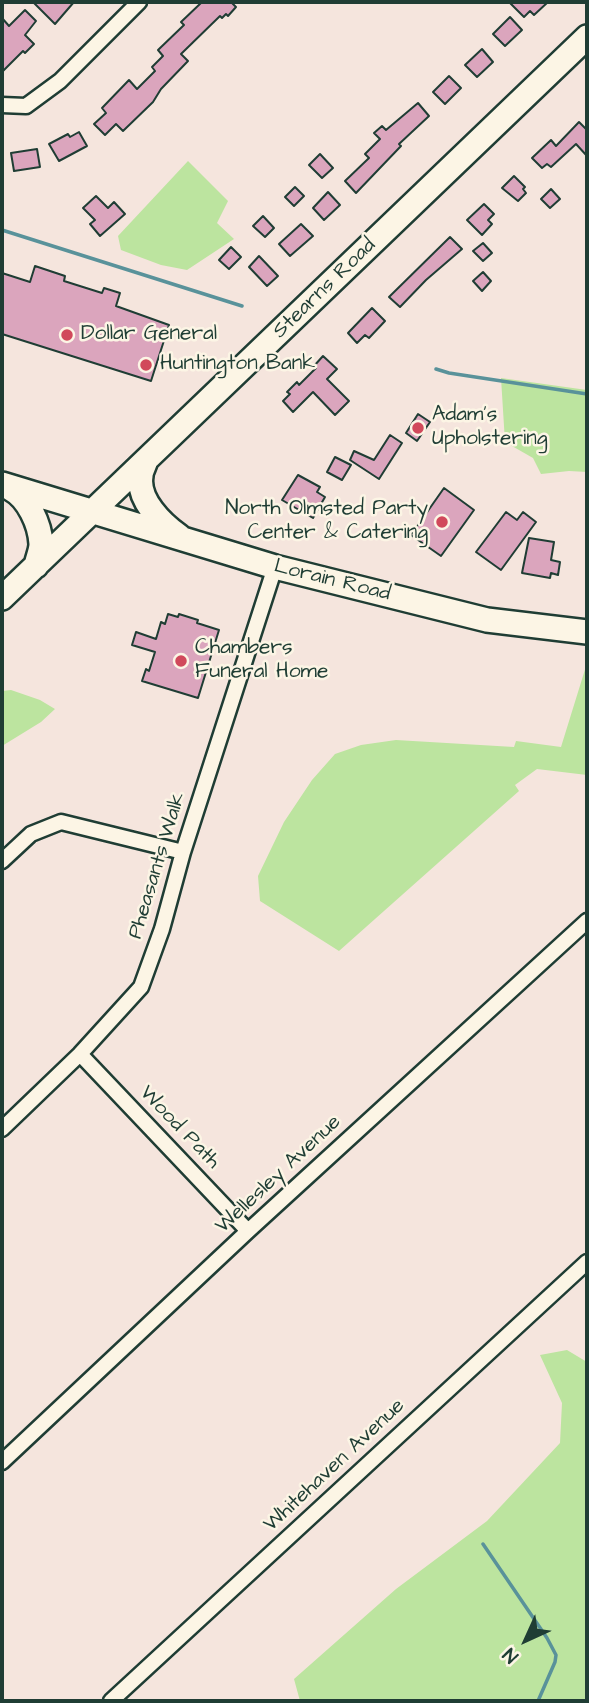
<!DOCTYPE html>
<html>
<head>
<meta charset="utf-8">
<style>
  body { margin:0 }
  #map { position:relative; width:589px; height:1703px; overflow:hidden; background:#f5e5dd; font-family:"Architects Daughter",sans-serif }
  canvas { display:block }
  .frame { position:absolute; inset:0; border:4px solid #1f3d34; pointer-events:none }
  .north { position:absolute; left:491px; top:1605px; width:70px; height:70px; -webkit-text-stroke:5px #fcf5e5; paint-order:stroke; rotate:225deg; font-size:19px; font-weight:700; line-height:28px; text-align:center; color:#1f3d34 }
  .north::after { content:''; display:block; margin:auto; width:24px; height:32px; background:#1f3d34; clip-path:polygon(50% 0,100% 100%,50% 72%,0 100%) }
</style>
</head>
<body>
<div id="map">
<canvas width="589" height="1703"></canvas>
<div class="frame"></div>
<div class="north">N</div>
</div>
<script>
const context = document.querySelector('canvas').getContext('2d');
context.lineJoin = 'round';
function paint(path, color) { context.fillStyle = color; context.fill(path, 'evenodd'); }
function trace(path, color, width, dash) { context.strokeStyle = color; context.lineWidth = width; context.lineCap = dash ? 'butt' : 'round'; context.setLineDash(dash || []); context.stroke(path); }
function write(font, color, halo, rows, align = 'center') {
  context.font = font + ' "Architects Daughter",sans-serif'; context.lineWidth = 5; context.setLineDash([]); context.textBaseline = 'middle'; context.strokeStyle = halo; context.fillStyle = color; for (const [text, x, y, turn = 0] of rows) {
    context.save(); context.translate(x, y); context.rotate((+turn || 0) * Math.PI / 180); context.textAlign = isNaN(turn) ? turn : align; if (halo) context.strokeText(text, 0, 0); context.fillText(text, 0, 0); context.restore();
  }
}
const green = new Path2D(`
  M188,161L228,201L217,223L234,239L187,270L161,265L121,250L118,236Z
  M501,378L587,390V472L569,471L541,474L533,458L505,442Z
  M587,663V775L537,769L515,785L519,791L339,951L260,901L258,876L284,822L312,780L335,754L361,745L396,740L514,747L516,741L561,747Z
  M11,690L40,700L55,709L41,722L2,746V691Z
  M567,1350L587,1362V1701H300L294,1679L396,1589L487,1521L560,1443L562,1403L540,1355Z`);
const stream = new Path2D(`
  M2,230L242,306
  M436,369L449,373L587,394
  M483,1544L547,1638L556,1655L555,1662L538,1701`);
const building = new Path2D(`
  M33,2H74L55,24Z
  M202,2H231L236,7L228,16L226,14L222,18L220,16L181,54L188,61L161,89L153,102L123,131L116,124L105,135L94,124L106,113L102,108L129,80L137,89L155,71L152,67L163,56L158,50L184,25L181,22Z
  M509,2H548L534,15L530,11L524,17Z
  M25,10L36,21L25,35L34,44L25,53L23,51L2,72V18L9,26Z
  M510,17L522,30L505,46L493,34Z
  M482,49L493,62L477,77L465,65Z
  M449,76L461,88L445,104L433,92Z
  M418,103L429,116L399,144L401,146L356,193L345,181L369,158L365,154L380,139L374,133L382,126L386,130Z
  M579,122L587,130V156L576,144L551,167L547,164L542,168L532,158L551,140L556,146Z
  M79,132L87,146L59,161L49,144L68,134L70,137Z
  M37,149L40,167L14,171L11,153Z
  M320,154L333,168L322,178L309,165Z
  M514,176L525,187L523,189L526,193L518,201L502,188Z
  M295,187L304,196L294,206L285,197Z
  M551,189L560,199L550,208L541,199Z
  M328,192L340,205L324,220L313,208Z
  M96,196L108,208L114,202L125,214L100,236L90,224L95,220L83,208Z
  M484,204L494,214L488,220L492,224L482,235L467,220Z
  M263,216L274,228L265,237L253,226Z
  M301,224L313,236L290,256L279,244Z
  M450,237L462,249L426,280L400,307L389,297Z
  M483,243L492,253L483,261L473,251Z
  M231,247L241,257L229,269L219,260Z
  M259,256L278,276L267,286L249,267Z
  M35,266L65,276L64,281L102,293L104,288L120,293L116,306L169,325L151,381L2,334V273L30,282Z
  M483,272L491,281L482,291L473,281Z
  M372,308L385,321L369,338L365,335L357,343L348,333Z
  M323,356L337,369L327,379L349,401L335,415L313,392L293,412L283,401L290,394L287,392L297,382L299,385L316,368L314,366Z
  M418,414L430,422L417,441L406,433Z
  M390,435L402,443L379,479L350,460L354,451L374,460Z
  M335,457L351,465L342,480L327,472Z
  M298,475L320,487L317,492L325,497L313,518L282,500Z
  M444,488L474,510L441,556L411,535Z
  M506,512L517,520L523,512L536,522L501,570L476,552Z
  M529,538L554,542L551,560L560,562L558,575L551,573L550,578L522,573Z
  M168,614L178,617L179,614L198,620L197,623L219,630L198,698L142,681L146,669L149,671L155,652L132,645L136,632L156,639L161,622L165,624Z`);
const minor = new Path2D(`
  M2,105L26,106L60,81L139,2
  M2,861L31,834L61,822L183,852
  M80,1054L248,1231
  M2,1129L80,1054L141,987L162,929L183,852L275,567
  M2,1462L248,1231L587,921
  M111,1701L587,1262`);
const primary = new Path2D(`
  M146,460C145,465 141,471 141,476C137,500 162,524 179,536
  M2,484L275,567L487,620L587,632
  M11,489C28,498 40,524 41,544C41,551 37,559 36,566
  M2,598L587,37`);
const markers = [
  [67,335,7,"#d1495b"],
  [146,365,7,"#d1495b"],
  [418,428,7,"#d1495b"],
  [442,522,7,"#d1495b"],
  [181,661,7,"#d1495b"]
];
const streetNames = [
  ["Stearns Road",325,289,-44],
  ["Lorain Road",332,581,14],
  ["Pheasants Walk",158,866,-73],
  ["Wood Path",179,1128,46],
  ["Wellesley Avenue",279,1175,-43],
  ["Whitehaven Avenue",335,1466,-43]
];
const poiNames = [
  ["Dollar General",81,335],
  ["Huntington Bank",160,365],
  ["Adam's",432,416],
  ["Upholstering",432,440],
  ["North Olmsted Party",428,510,"right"],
  ["Center & Catering",428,534,"right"],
  ["Chambers",195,649],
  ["Funeral Home",195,673]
];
paint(green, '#bce49f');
trace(stream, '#59929a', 3.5);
paint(building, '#dba5bd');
trace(building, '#1f3d34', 2);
trace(minor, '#1f3d34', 19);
trace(primary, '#1f3d34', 28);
trace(minor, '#fcf5e5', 14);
trace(primary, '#fcf5e5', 23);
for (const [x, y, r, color] of markers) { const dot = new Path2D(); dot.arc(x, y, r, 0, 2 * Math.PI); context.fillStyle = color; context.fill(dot); trace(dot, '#fcf5e5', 2.5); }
write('21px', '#1f3d34', '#fcf5e5', streetNames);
write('21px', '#1f3d34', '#fcf5e5', poiNames, 'left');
</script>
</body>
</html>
